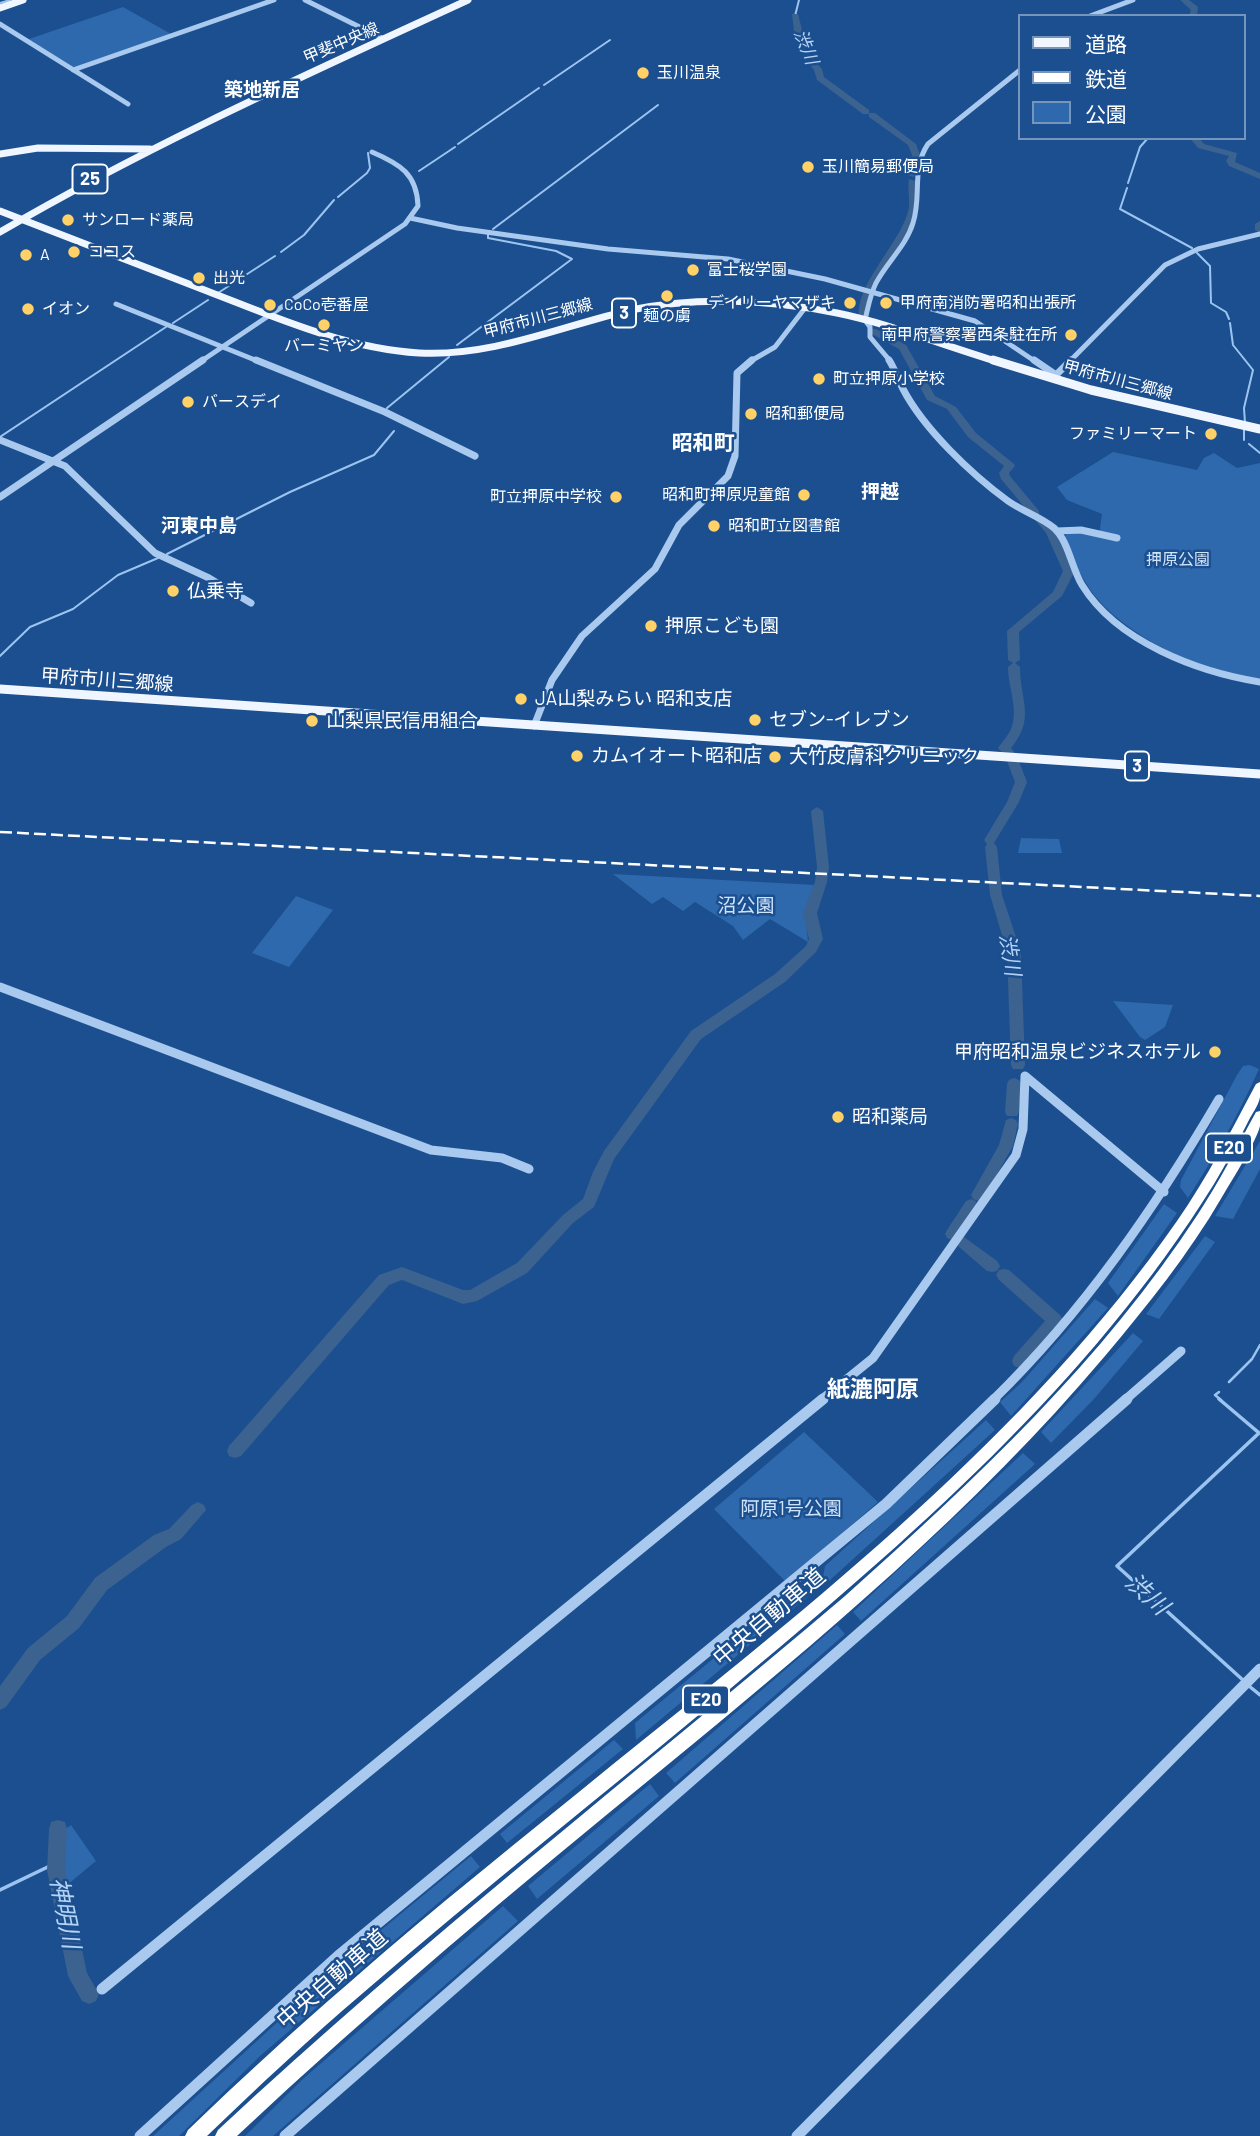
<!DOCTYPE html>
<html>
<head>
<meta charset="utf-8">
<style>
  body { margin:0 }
  #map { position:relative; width:1260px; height:2136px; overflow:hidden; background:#1b4f8f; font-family:Barlow,"Noto Sans JP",sans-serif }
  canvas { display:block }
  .legend { position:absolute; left:1018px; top:14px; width:228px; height:126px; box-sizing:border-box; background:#1b4f8f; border:2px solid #7695bc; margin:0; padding:9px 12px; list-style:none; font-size:21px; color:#fff }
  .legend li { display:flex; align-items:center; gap:14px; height:35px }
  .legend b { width:35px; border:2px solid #7695bc }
</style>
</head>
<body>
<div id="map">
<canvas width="1260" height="2136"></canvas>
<ul class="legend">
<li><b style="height:9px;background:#f0f6ff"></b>道路</li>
<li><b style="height:9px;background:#fff"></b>鉄道</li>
<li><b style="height:19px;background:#2e69ad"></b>公園</li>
</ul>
</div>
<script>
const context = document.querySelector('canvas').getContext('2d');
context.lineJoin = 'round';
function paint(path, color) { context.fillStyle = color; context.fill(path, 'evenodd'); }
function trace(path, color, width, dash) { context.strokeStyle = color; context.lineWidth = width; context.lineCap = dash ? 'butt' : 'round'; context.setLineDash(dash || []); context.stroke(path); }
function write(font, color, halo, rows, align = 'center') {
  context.font = font + ' Barlow,"Noto Sans JP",sans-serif'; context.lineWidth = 5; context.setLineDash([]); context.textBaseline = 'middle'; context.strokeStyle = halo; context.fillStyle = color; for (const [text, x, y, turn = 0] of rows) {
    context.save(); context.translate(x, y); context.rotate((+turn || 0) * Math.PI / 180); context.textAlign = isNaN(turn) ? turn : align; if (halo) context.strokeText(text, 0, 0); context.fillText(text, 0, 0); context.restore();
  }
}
const green = new Path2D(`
  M123,7L171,34L73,70L26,40Z
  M1113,452L1197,470L1204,458L1214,453L1237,468L1260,463V678C1207,676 1128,637 1095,596C1081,579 1073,558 1063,539L1069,531L1099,536L1102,514L1067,500L1057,487Z
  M1021,838L1059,839L1062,853H1018Z
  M613,874L815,885L805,910L808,942L770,919L743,940L733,926L695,902L683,911L663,897L652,904Z
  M296,896L333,910L289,967L252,953Z
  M1113,1001L1173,1005L1165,1027L1145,1040L1140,1037Z
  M1250,1065L1259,1069C1239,1114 1215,1156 1188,1198L1180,1187L1181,1180L1237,1075L1243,1066Z
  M1260,1141V1169L1233,1219L1215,1216Z
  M1164,1204L1177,1213L1118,1296L1108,1283Z
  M1205,1236L1215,1242L1159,1319L1146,1314Z
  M1095,1299L1108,1308L1011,1416L1000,1402L1022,1382Z
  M1133,1333L1143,1341L1094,1399L1051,1443L1041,1432Z
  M986,1420L995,1430L829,1581L823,1577L825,1566Z
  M804,1432L878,1502L786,1582L714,1509Z
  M1023,1453L1035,1464L861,1621L853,1612Z
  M798,1589L807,1597L636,1740L635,1723Z
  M837,1625L845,1634L675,1783L666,1773Z
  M614,1740L623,1749L507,1843L500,1834Z
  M650,1784L659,1796L537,1899L528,1886Z
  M71,1825L96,1861L61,1890L58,1869L61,1832Z
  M471,1856L480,1867L260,2056L179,2136H153L352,1954Z
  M503,1906L518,1921L273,2136H245L304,2078Z`);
const streamFar2 = new Path2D(`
  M1184,0L1190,5
  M0,3L10,0
  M795,16L799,0
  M544,85L610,40
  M458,144L539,88
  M419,171L455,147
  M1128,183L1140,147L1148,138
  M1127,188L1120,209L1192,248
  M338,197L367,173L370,168L368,153
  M493,229L658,105
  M281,252L304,235L334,200
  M1197,253L1210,266L1211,303L1226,312L1229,319
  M218,293L275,256
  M173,323L208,300
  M1230,323L1233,345L1253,370L1244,408L1245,423
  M457,345L572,259L556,251L488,238V234
  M387,408L449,357
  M1244,429V440
  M0,437L166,327
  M1249,444L1260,453
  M167,554L290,492L374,455L394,431
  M0,656L30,627L73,609L118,575L158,558`);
const streamFar1 = new Path2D(`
  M1229,1382L1252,1359L1260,1345
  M1219,1392L1215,1395L1221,1400`);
const stream = new Path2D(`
  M1219,1399L1259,1433L1117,1566L1244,1681
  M1249,1686L1260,1695
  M0,1890L56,1863`);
const river = new Path2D(`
  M1180,0H1189L1198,7L1197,16H1189L1191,10Z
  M792,14H798L802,30L810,36L812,58L822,69L824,77L869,110V113H875L916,144L920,155L914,177L907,175L912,155L908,145L869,117V114H863L817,80L814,70L804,58L802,37L794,31Z
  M1190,138H1199L1204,144L1237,153L1235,162L1260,173V179L1229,166L1226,161L1229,156L1198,148Z
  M909,179L916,181L918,211L886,270L871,292L867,317L859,319C854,286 898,246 908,212C911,202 907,189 909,179Z
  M1260,221V233L1255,230V224Z
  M870,329H876L906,345L935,396L956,407L976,433L1014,464L1015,466L1009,473L1010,476L1039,511V515H1031L1001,479L999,473L1004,466L968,437L947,409L927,400L899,349L870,333Z
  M1040,517C1059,526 1066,553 1075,571L1062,596L1019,632L1020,660L1015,663L1020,667C1020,701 1036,718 1011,748L1016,754L1027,782L1019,802L994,843L997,847L1002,895L1021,952L1025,1065L1023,1069H1013L1011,1065L1007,952L990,895L985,847L987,844L984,840L1007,802L1015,782L1005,756L998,748C1002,742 1008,736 1011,729C1019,710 1008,687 1008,667L1013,663L1008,660L1007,631L1053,592L1063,571L1046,533L1035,520Z
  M817,807L823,811L829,867L827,882L817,913L823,939L816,952L785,982L701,1039L614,1159L594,1207L573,1223L527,1273L477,1301L463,1304L402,1280L389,1285L241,1456L235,1458L229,1456L227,1451L229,1446L379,1275L402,1267L463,1290H470L517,1263L563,1215L583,1199L593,1172L604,1151L691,1031L775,974L806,946L809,939L803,913L815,882L817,867L811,811Z
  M1014,1078L1019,1080L1021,1084L1019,1112L1017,1116H1007L1005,1112L1007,1084L1009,1080Z
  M1011,1118L1016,1120L1018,1124L1013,1146L983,1199L978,1201L973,1199L971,1195L999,1145L1006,1120Z
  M971,1199L976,1201L978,1205L976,1209L957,1238L952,1240L947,1238L945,1234L947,1230L966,1201Z
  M964,1237L997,1261L1000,1266L997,1271L992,1272L987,1271L959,1247L956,1243L959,1239Z
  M1004,1269L1009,1270L1060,1315L1063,1320L1026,1366L1020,1368L1014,1366L1012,1361L1014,1356L1045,1321L999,1280L996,1275L999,1270Z
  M198,1502L204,1505L206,1510L181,1539L166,1547L107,1590L79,1628L40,1660L6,1707L0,1710V1686L28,1648L67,1616L95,1578L154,1535L169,1529L192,1505Z
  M58,1820L65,1822L67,1829L65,1870L87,1973L99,1994L96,2001L89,2004L82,2001L68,1976L47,1870L49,1829L51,1822Z`);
const minorFar3 = new Path2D(`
  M305,0L384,39
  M1090,16L1133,0
  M0,24L128,104
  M73,70L274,0
  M410,218L457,228L608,249L728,259L825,279L975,321L1036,362
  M116,304L260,362
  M200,362L405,224L418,206C417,174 400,164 372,152
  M749,362L775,347L805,308
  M891,362L870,337V327L865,320C868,308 870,295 876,283C887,262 906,246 913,223C922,196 911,169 928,144L1020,70
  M1069,362L1165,265L1198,249L1260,234`);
const minorFar2 = new Path2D(`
  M256,360L385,412L475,456
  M889,360C895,369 898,380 903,389C924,429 971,474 1008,501C1022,511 1041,517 1054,528C1068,540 1072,569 1082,585C1117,642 1198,672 1260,682
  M1034,360L1056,375
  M1054,377L1071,360
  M0,440L65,466L155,553L209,578L251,603
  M0,497L203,360
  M1057,531L1081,530L1117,538
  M534,726L552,680L582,636L655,569L679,525L728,476L735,456L737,373L752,360`);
const minorFar1 = new Path2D(`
  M0,987L431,1150L502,1158L529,1169
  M1025,1076L1164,1192
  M821,1400L873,1358L1016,1155L1023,1129L1025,1076
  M993,1400C1084,1311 1155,1208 1219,1099
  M1125,1400L1181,1351`);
const minor = new Path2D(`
  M102,1989L823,1399
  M140,2136L338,1956L886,1504L995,1399
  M285,2136L1127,1399
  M797,2136L1260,1669`);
const majorFar1 = new Path2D(`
  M0,8L23,0
  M0,154L38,148L150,149
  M0,211C69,238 138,265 207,291C277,318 344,348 419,353C493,357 561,326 631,310C697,296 771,300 837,313C891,324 945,346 999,362
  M0,232C151,144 310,73 468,0`);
const major = new Path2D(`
  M993,360L1091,390L1260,429
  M0,689L1260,774`);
const highway = new Path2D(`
  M1260,1082C1260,1087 1260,1092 1260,1097C1259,1104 1254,1111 1250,1118C1239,1140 1227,1162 1214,1184C1090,1384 909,1540 730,1689C608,1791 483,1889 363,1993C309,2039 258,2087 207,2136H185L188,2130C241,2079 294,2030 350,1982C435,1907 524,1837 612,1765C813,1604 1029,1434 1177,1221C1207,1178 1231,1131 1256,1084Z
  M1260,1111C1260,1116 1260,1121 1260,1126C1257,1140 1231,1182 1222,1197C1189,1254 1147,1306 1105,1356C975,1510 820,1640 665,1767C519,1886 374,2007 237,2136H215L218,2130C419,1942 636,1774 845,1596C974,1481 1103,1360 1198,1214C1219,1182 1237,1147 1256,1112Z`);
const rail = new Path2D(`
  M0,832L1260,896`);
const markers = [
  [643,73,7,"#ffd166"],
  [808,167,7,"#ffd166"],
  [68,220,7,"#ffd166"],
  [74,252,7,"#ffd166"],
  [26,255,7,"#ffd166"],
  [693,270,7,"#ffd166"],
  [199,278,7,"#ffd166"],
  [667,296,7,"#ffd166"],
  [850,303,7,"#ffd166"],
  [886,303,7,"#ffd166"],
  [270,305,7,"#ffd166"],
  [28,309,7,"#ffd166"],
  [324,325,7,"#ffd166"],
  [1071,335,7,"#ffd166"],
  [819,379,7,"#ffd166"],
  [188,402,7,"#ffd166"],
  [751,414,7,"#ffd166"],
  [1211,434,7,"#ffd166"],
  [804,495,7,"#ffd166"],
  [616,497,7,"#ffd166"],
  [714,526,7,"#ffd166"],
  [173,591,7,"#ffd166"],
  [651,626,7,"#ffd166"],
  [521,699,7,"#ffd166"],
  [755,720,7,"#ffd166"],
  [312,721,7,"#ffd166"],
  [577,756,7,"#ffd166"],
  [775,757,7,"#ffd166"],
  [1215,1052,7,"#ffd166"],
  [838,1117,7,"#ffd166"]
];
const farStreetnames = [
  ["甲斐中央線",341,43,-23],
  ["甲府市川三郷線",538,318,-15],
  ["甲府市川三郷線",1118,380,15]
];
const farPoinames = [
  ["玉川温泉",657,73],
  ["玉川簡易郵便局",822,167],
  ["サンロード薬局",82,220],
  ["ココス",88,252],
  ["A",40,255],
  ["富士桜学園",707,270],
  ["出光",213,278],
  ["デイリーヤマザキ",836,303,"right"],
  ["甲府南消防署昭和出張所",900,303],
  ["CoCo壱番屋",284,305],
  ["イオン",42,309],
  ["麺の虜",667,316,"center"],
  ["南甲府警察署西条駐在所",1057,335,"right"],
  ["バーミヤン",324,346,"center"],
  ["町立押原小学校",833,379],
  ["バースデイ",202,402],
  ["昭和郵便局",765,414],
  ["ファミリーマート",1197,434,"right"],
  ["昭和町押原児童館",790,495,"right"],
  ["町立押原中学校",602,497,"right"],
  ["昭和町立図書館",728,526]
];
const farParknames = [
  ["押原公園",1178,560]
];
const farWaternames = [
  ["渋川",806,47,68]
];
const shields = [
  [90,179,35],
  [624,313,24],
  [1137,766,24],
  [1229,1148,46],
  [706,1700,46]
];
const shieldNames = [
  ["25",90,179],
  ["3",624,313],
  ["3",1137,766],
  ["E20",1229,1148],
  ["E20",706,1700]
];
const farQuarternames = [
  ["築地新居",262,90],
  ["押越",880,492],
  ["河東中島",199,526]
];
const poiNames = [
  ["仏乗寺",187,591],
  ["押原こども園",665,626],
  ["JA山梨みらい 昭和支店",535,699],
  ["セブン-イレブン",769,720],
  ["山梨県民信用組合",326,721],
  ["カムイオート昭和店",591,756],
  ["大竹皮膚科クリニック",789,757],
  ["甲府昭和温泉ビジネスホテル",1201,1052,"right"],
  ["昭和薬局",852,1117]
];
const streetNames = [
  ["甲府市川三郷線",107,680,4]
];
const parkNames = [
  ["沼公園",746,906],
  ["阿原1号公園",791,1509]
];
const farDistrictnames = [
  ["昭和町",703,443]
];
const waterNames = [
  ["渋川",1010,955,81]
];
const quarterNames = [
  ["紙漉阿原",873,1389]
];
const nearStreetnames = [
  ["中央自動車道",769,1617,-40],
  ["中央自動車道",332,1979,-41]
];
const nearWaternames = [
  ["渋川",1147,1594,42],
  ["神明川",65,1913,79]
];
paint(green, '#2e69ad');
trace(streamFar2, '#9cc4f0', 2);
trace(streamFar1, '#9cc4f0', 2.5);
trace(stream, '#9cc4f0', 3.5);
paint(river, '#3c6290');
trace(minorFar3, '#a9c9ee', 5);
trace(minorFar2, '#a9c9ee', 7);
trace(minorFar1, '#a9c9ee', 9);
trace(minor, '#a9c9ee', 11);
trace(majorFar1, '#f0f6ff', 7);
trace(major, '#f0f6ff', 9);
paint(highway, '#fff');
trace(rail, '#fff', 2.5, [12, 5]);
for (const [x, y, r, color] of markers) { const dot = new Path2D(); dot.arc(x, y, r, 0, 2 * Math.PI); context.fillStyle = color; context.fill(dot); trace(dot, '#1b4f8f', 2.5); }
write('16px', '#fff', '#1b4f8f', farStreetnames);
write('16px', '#fff', '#1b4f8f', farPoinames, 'left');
write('16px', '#cfe3fa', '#1b4f8f', farParknames);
write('italic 18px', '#b5d3f5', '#1b4f8f', farWaternames);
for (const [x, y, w] of shields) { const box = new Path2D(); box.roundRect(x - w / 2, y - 14.5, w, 29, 5); context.fillStyle = '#1b4f8f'; context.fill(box); trace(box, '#fff', 2); }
write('bold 18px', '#fff', null, shieldNames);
write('bold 19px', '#fff', '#1b4f8f', farQuarternames);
write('19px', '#fff', '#1b4f8f', poiNames, 'left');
write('19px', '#fff', '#1b4f8f', streetNames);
write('19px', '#cfe3fa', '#1b4f8f', parkNames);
write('bold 21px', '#fff', '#1b4f8f', farDistrictnames);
write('italic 21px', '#b5d3f5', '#1b4f8f', waterNames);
write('bold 23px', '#fff', '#1b4f8f', quarterNames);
write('23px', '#fff', '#1b4f8f', nearStreetnames);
write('italic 24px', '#b5d3f5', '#1b4f8f', nearWaternames);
</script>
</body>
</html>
